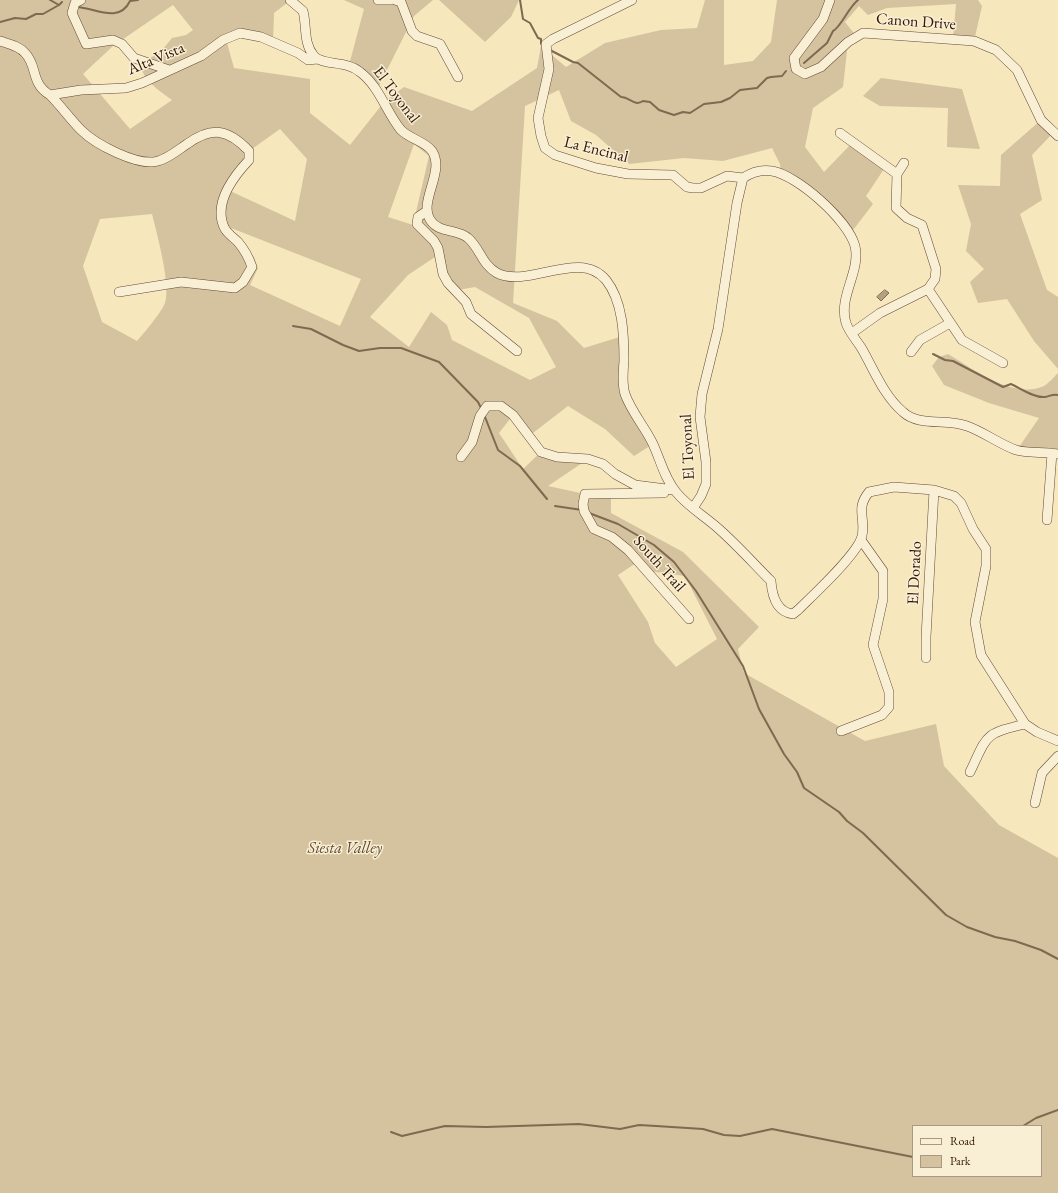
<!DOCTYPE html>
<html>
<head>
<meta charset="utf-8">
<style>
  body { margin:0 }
  #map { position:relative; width:1058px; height:1193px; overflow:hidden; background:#f6e7bd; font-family:"EB Garamond",serif }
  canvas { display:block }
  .legend { position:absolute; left:912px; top:1125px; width:130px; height:52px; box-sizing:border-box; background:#f9efd4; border:1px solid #a99883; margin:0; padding:5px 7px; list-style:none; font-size:12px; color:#301609 }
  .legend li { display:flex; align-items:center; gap:8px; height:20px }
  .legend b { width:20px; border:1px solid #a99883 }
</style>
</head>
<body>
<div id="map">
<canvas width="1058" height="1193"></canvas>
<ul class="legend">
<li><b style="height:5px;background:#f9efd4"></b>Road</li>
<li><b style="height:11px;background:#d4c39e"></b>Park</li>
</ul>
</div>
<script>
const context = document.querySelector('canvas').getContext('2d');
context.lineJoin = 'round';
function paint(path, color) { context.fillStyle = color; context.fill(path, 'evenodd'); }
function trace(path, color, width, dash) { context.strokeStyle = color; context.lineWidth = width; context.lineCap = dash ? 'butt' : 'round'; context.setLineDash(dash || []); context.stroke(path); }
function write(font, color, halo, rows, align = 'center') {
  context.font = font + ' "EB Garamond",serif'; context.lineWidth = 3; context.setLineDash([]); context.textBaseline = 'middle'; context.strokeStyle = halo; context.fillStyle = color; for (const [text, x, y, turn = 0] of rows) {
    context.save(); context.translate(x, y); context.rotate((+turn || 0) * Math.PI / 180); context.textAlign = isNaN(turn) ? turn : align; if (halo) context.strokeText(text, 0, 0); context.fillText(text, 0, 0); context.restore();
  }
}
const green = new Path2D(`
  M0,0H71L75,3L81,0H291L274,13L273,42L251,35L226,39L234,68L310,79V113L350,145L384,102L404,87L472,111L537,68L541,46L566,67L605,43L661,30L697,28L705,0H724V65L753,61L771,42L777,0H978L982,6L974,41L953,39L956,4L887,8L868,15L859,6L845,22L857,37L848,42L843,87L813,108L805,147L824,172L853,142L886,166L866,196L873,204L850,234L837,216L781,174L780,164L772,148L723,161L684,158L629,164L596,135L571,121L559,90L525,106L513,303L557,321L584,348L623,336L624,390L653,444L634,456L605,429L568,406L529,436L513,415L499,433L523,469L541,452L588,459L548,486L585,494L611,492V513L683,552L759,627L738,649L744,673L865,741L936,724L944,766L999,825L1058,858V1193H0ZM173,5L193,30L186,35L172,38L163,49L141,65C142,80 160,91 172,100L130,129L83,74L113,46ZM280,129L307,159L295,221L228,190L252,149ZM414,144L429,156L413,225L388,217ZM152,214C157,234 171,285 165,303C161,313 144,333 137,341L102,322L83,266L100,219ZM231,228L361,279L340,326L250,285L258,268L254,257ZM438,255L443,275L458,290L475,287L529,318L556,367L530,380L452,340L447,325L431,312L409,347L370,317L408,275ZM639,561L648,571L685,576L717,639L676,667L655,643L648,622L618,575ZM913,1126H1041V1176H913Z
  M344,0H433L414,16L377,90L349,65L364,9Z
  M439,0H519L511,17L485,42Z
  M881,78L962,89L980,149L947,147L948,108L880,106L863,96Z
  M1041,120L1054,132L1032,155L1042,200L1020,214L1047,290L1058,297V369L1034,341L1007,299L978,303L970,282L984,269L966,251L971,224L958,185L1000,186L1001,155Z
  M948,354C973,369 1013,400 1044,386C1049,383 1054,377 1058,373V454L1017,450L1039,418L989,403L944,385L932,366L939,357Z`);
const water = new Path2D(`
  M885,290L889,293L881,301L877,297Z`);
const stream = new Path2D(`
  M50,0L59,5L62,2
  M520,0L523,19L530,23L538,38L541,39V44
  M77,7C95,8 119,24 130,1L138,0
  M0,22L15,18L26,19L36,14H43L59,5
  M550,50L573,62L578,63L621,97C630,97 634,107 643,101L650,102L659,110L674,115L683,112L690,113L704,104L721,102L730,98L740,90L757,88L767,78L771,77L782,76L786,71
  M804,63L827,43L833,31C841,27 848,8 858,0
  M293,326L311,329L343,345L359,351L380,348H401L439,362L478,402L481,408
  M933,354L945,360L953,361L1003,387L1011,384C1020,388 1034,398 1045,397C1050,396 1053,394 1058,395
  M485,417L498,450L520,466L547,499
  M555,506L582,510
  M589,513L618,524L654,545L674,562L696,591L743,666L759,709L784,754L797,772L804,788L839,812L847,821L863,833L946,915L967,927L995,937L1015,941L1041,950L1058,959
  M1023,1126L1036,1118L1058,1110
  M391,1132L402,1136L445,1126L486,1127L579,1124L620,1129L639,1125L656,1126L703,1129L724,1135L740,1136L772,1129L913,1157`);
const minor = new Path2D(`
  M81,0L75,3L72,13L86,44L113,40L122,44L134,58L169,70
  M290,0L303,11C307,26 303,43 314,56C323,66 346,60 360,72C380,87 386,112 401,130C410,139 426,142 432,151C446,172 417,202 431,221C439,233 458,229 468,238C480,248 482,265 497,273C528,289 580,248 606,280C623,301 624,335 624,361C623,371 622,384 625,394C631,411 644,426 652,442C660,458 664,478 676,492C688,507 706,517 720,530C738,546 754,564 771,581C772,595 776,612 793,614L798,610C813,595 858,554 862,536C866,518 855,509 869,492L894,487L934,490L954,496L961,503L973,529L986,549V566L975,622L981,655L1025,724L1037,732L1058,741
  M378,0H390
  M395,0L401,2L412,31L417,36L440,44L458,77
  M632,0L553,39L546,44L549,69L538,118L541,136L545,148L555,155L596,168L628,174L673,175L687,187L693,188H701L727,176L743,178
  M830,0L823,19L794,58L796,69L805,74L821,67L848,42L863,33L974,41L996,50L1017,70L1041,120L1058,136
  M0,41C9,44 19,46 25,53C38,66 30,83 50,95L81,90L126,88L142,83L201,56L223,40L240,33L261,37L298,53L308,60L317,59
  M50,95C61,106 70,119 81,130C95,144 138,167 158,161C169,158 178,150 187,144C212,126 228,129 249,151V160C233,177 212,204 225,229C228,234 234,238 238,242C244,249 249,258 252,267L243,282L235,288L181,282L119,292
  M840,133L897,174
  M427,211L418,217L417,224L434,241L438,248L443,274L448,283L466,302L471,314L517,351
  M928,289L962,340L1003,363
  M852,333L880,313L928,289L935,279L936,269L922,225L907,218L896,208L897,174L904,163
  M911,352L920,340L950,323
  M461,457L472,442L480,416L487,406H501L513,415L541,452L557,457L588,459L603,464L615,474L635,485L674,490
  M664,493L585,494L583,504L584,511L594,529L612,537L628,550L689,619
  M693,508L701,496L706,484V462L700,417L702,394L718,329L737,203L743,178C752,172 761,169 772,171C797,175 848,220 855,246C861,272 838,296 846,323C849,332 857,341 862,349C874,370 884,396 903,412C919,427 947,418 967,426C984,432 999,444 1016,450C1029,454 1044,451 1058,454
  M1047,520L1052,453
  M926,658V637L934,490
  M841,731L882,715L889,707V692L873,645L883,599V571L861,540
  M970,772C988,734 984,734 1025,724
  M1035,803L1042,773L1058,756`);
const streetNames = [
  ["Canon Drive",916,22,4],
  ["Alta Vista",156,59,-23],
  ["El Toyonal",396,95,53],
  ["La Encinal",596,150,14],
  ["El Toyonal",688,447,-93],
  ["South Trail",659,564,48],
  ["El Dorado",915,573,-87]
];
const parkNames = [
  ["Siesta Valley",345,849]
];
paint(green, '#d4c39e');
paint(water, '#b3a080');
trace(water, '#7f6950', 1);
trace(stream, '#7f6950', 2);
trace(minor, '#624a36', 10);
trace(minor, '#f9efd4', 9);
write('16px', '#301609', '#f9efd4', streetNames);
write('italic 16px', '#614a36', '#f9efd4', parkNames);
</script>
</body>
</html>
